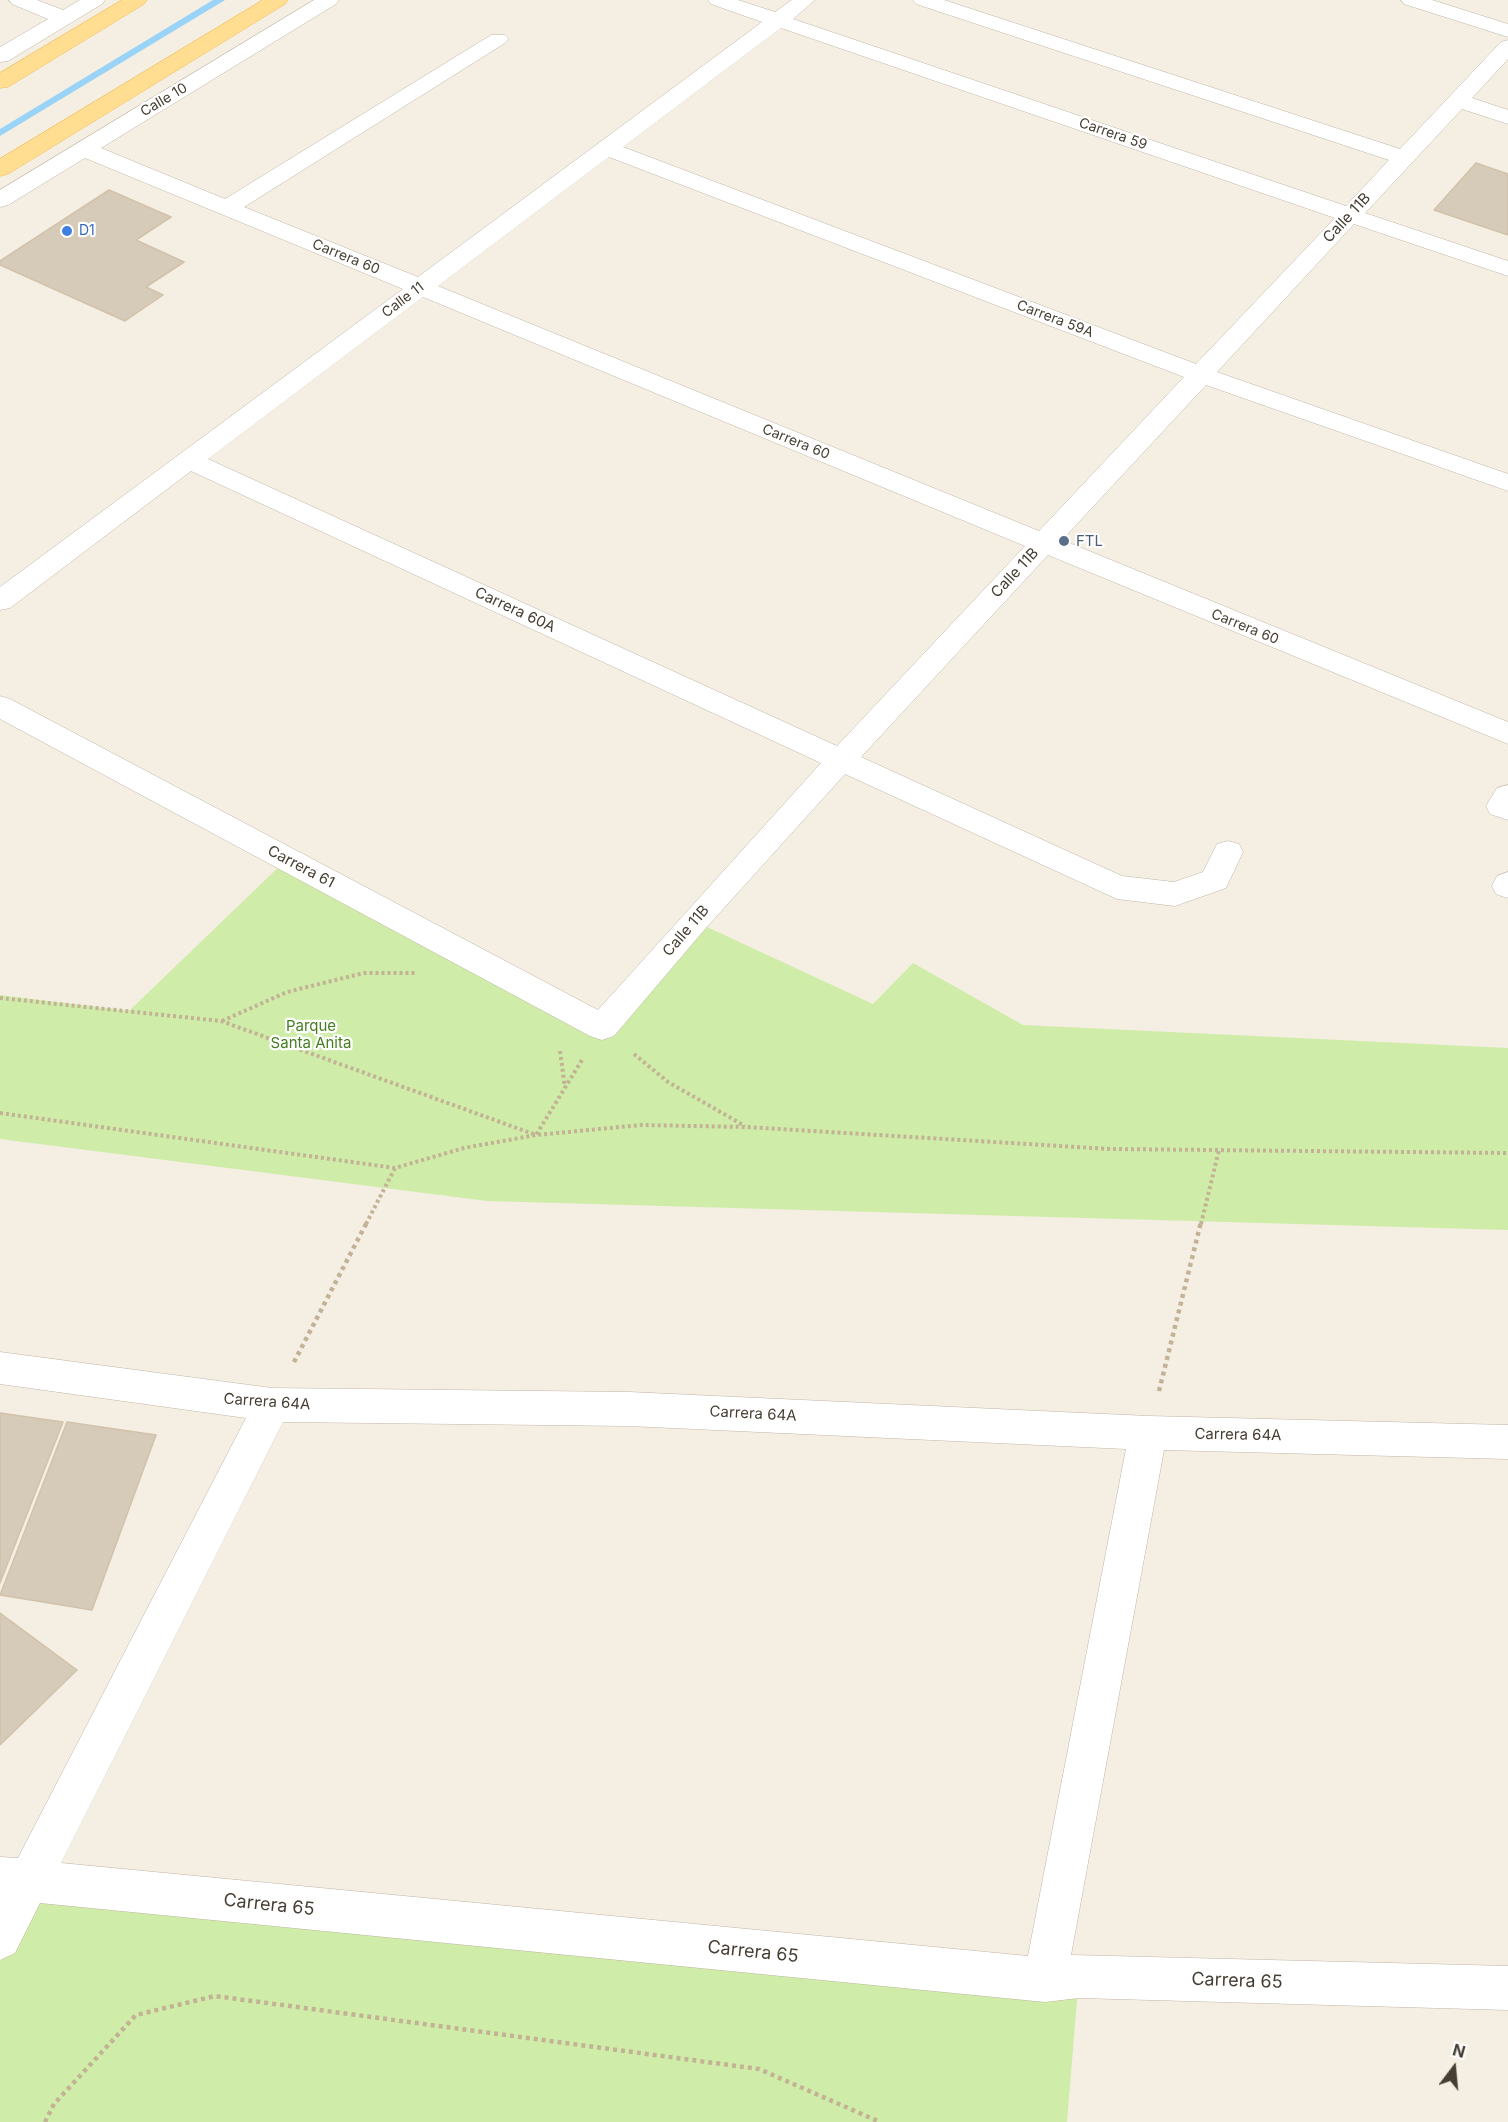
<!DOCTYPE html>
<html>
<head>
<meta charset="utf-8">
<style>
  body { margin:0 }
  #map { position:relative; width:1508px; height:2122px; overflow:hidden; background:#f4eee3; font-family:Inter,sans-serif }
  canvas { display:block }
  .north { position:absolute; left:1424px; top:2038px; width:60px; height:60px; -webkit-text-stroke:4px #fff; paint-order:stroke; rotate:16deg; font-size:16px; font-weight:700; line-height:24px; text-align:center; color:#463e33 }
  .north::after { content:''; display:block; margin:auto; width:21px; height:27px; background:#463e33; clip-path:polygon(50% 0,100% 100%,50% 72%,0 100%) }
</style>
</head>
<body>
<div id="map">
<canvas width="1508" height="2122"></canvas>
<div class="north">N</div>
</div>
<script>
const context = document.querySelector('canvas').getContext('2d');
context.lineJoin = 'round';
function paint(path, color) { context.fillStyle = color; context.fill(path, 'evenodd'); }
function trace(path, color, width, dash) { context.strokeStyle = color; context.lineWidth = width; context.lineCap = dash ? 'butt' : 'round'; context.setLineDash(dash || []); context.stroke(path); }
function write(font, color, halo, rows, align = 'center') {
  context.font = font + ' Inter,sans-serif'; context.lineWidth = 4.5; context.setLineDash([]); context.textBaseline = 'middle'; context.strokeStyle = halo; context.fillStyle = color; for (const [text, x, y, turn = 0] of rows) {
    context.save(); context.translate(x, y); context.rotate((+turn || 0) * Math.PI / 180); context.textAlign = isNaN(turn) ? turn : align; if (halo) context.strokeText(text, 0, 0); context.fillText(text, 0, 0); context.restore();
  }
}
const green = new Path2D(`
  M287,859L602,1027L694,921L873,1004L913,963L1023,1025L1508,1048V1230L487,1201L0,1139V995L129,1011Z
  M29,1882L1079,1976L1067,2122H0V1938Z`);
const stream = new Path2D(`
  M213,0H225L0,136V129Z`);
const building = new Path2D(`
  M1476,163L1508,174V235L1434,210Z
  M109,190L171,217L136,240L184,262L146,287L163,295L125,321L0,265V261Z
  M0,1413L63,1422L0,1583Z
  M67,1422L156,1435L92,1610L0,1595Z
  M0,1613L77,1670L0,1745Z`);
const pathFar1 = new Path2D(`
  M0,998L221,1021L536,1135L582,1060
  M222,1021L287,992L364,973H416
  M560,1051L565,1088
  M634,1054L668,1082L745,1126
  M0,1113L395,1168L464,1148L536,1135L641,1125L746,1127L1110,1149L1508,1153
  M366,1224L395,1168
  M1201,1224L1219,1150`);
const path = new Path2D(`
  M294,1362L367,1222
  M1159,1391L1201,1222
  M45,2122L54,2104L136,2015L215,1996L759,2069L880,2122`);
const minor = new Path2D(`
  M9,0H37L63,10L80,0H105L102,4L8,61L0,62V47L48,19L12,4Z
  M314,0H339L336,4L101,148L225,199L491,35H505L509,39L505,43L244,207L418,277L762,22L711,4L708,0H738L775,12L792,0H815L793,19L1346,206L1389,160L916,4L913,0H944L1400,149L1501,42L1508,40V59L1472,98L1508,110V124L1462,109L1365,213L1508,261V276L1354,224L1217,372L1508,474V491L1206,385L1062,540L1508,722V744L1048,555L861,757L1122,876L1174,882L1203,872L1217,844L1228,841L1239,844L1243,852L1226,888L1175,906L1117,899L845,774L705,929L614,1036L602,1040L590,1036L0,719V696L10,699L598,1010L821,763L191,471L10,608L0,610V587L403,289L85,158L8,205L0,207V190ZM781,28L1335,218L1196,364L623,147ZM609,157L1184,377L1039,531L438,286ZM423,297L1025,546L837,746L208,459Z
  M1401,0H1432L1508,24V37L1404,4Z
  M1508,785V820L1490,814L1486,806L1497,788Z
  M1508,872V897L1507,898L1496,894L1492,886L1497,876Z
  M0,1352L272,1388L629,1392L1148,1416L1508,1425V1459L1164,1450L1071,1955L1508,1966V2010L1079,1998L1045,2002L40,1903L15,1953L0,1960V1857L18,1858L246,1418L0,1384ZM283,1422L629,1426L1126,1449L1028,1956L61,1863Z`);
const major = new Path2D(`
  M122,0H147L144,4L8,87L0,88V73Z
  M263,0H288L285,4L8,174L0,176V159Z`);
const markers = [
  [67,231,6,"#3f7fe0"],
  [1064,541,6,"#5c6f8a"]
];
const farStreetnames = [
  ["Calle 10",164,100,-31],
  ["Carrera 59",1113,134,19],
  ["Carrera 60",346,257,22],
  ["Calle 11",403,300,-37],
  ["Carrera 59A",1055,319,21],
  ["Carrera 60",796,442,22],
  ["Carrera 60",1245,627,22]
];
const farShopnames = [
  ["D1",79,231]
];
const streetNames = [
  ["Calle 11B",1347,218,-47],
  ["Calle 11B",1015,573,-47],
  ["Carrera 60A",515,610,25],
  ["Carrera 61",301,867,28],
  ["Calle 11B",686,931,-49],
  ["Carrera 64A",267,1402,4],
  ["Carrera 64A",753,1414,3],
  ["Carrera 64A",1238,1435,1]
];
const serviceNames = [
  ["FTL",1076,541]
];
const parkNames = [
  ["Parque",311,1026],
  ["Santa Anita",311,1043]
];
const nearStreetnames = [
  ["Carrera 65",269,1905,6],
  ["Carrera 65",753,1952,6],
  ["Carrera 65",1237,1981,2]
];
paint(green, '#cfeda8');
paint(stream, '#99d3f7');
paint(building, '#d6cab8');
trace(building, '#d2c2aa', 1.5);
trace(minor, '#c0b6a5', 1);
trace(major, '#efbe56', 1);
trace(pathFar1, '#c3b295', 4, [3, 3]);
trace(path, '#c3b295', 4.5, [4, 4]);
paint(minor, '#fff');
paint(major, '#ffdd91');
for (const [x, y, r, color] of markers) { const dot = new Path2D(); dot.arc(x, y, r, 0, 2 * Math.PI); context.fillStyle = color; context.fill(dot); trace(dot, '#fff', 2); }
write('14px', '#463e33', '#fff', farStreetnames);
write('14px', '#366cbe', '#fff', farShopnames, 'left');
write('15px', '#463e33', '#fff', streetNames);
write('15px', '#4e5e75', '#fff', serviceNames, 'left');
write('15px', '#467d21', '#fff', parkNames);
write('18px', '#463e33', '#fff', nearStreetnames);
</script>
</body>
</html>
